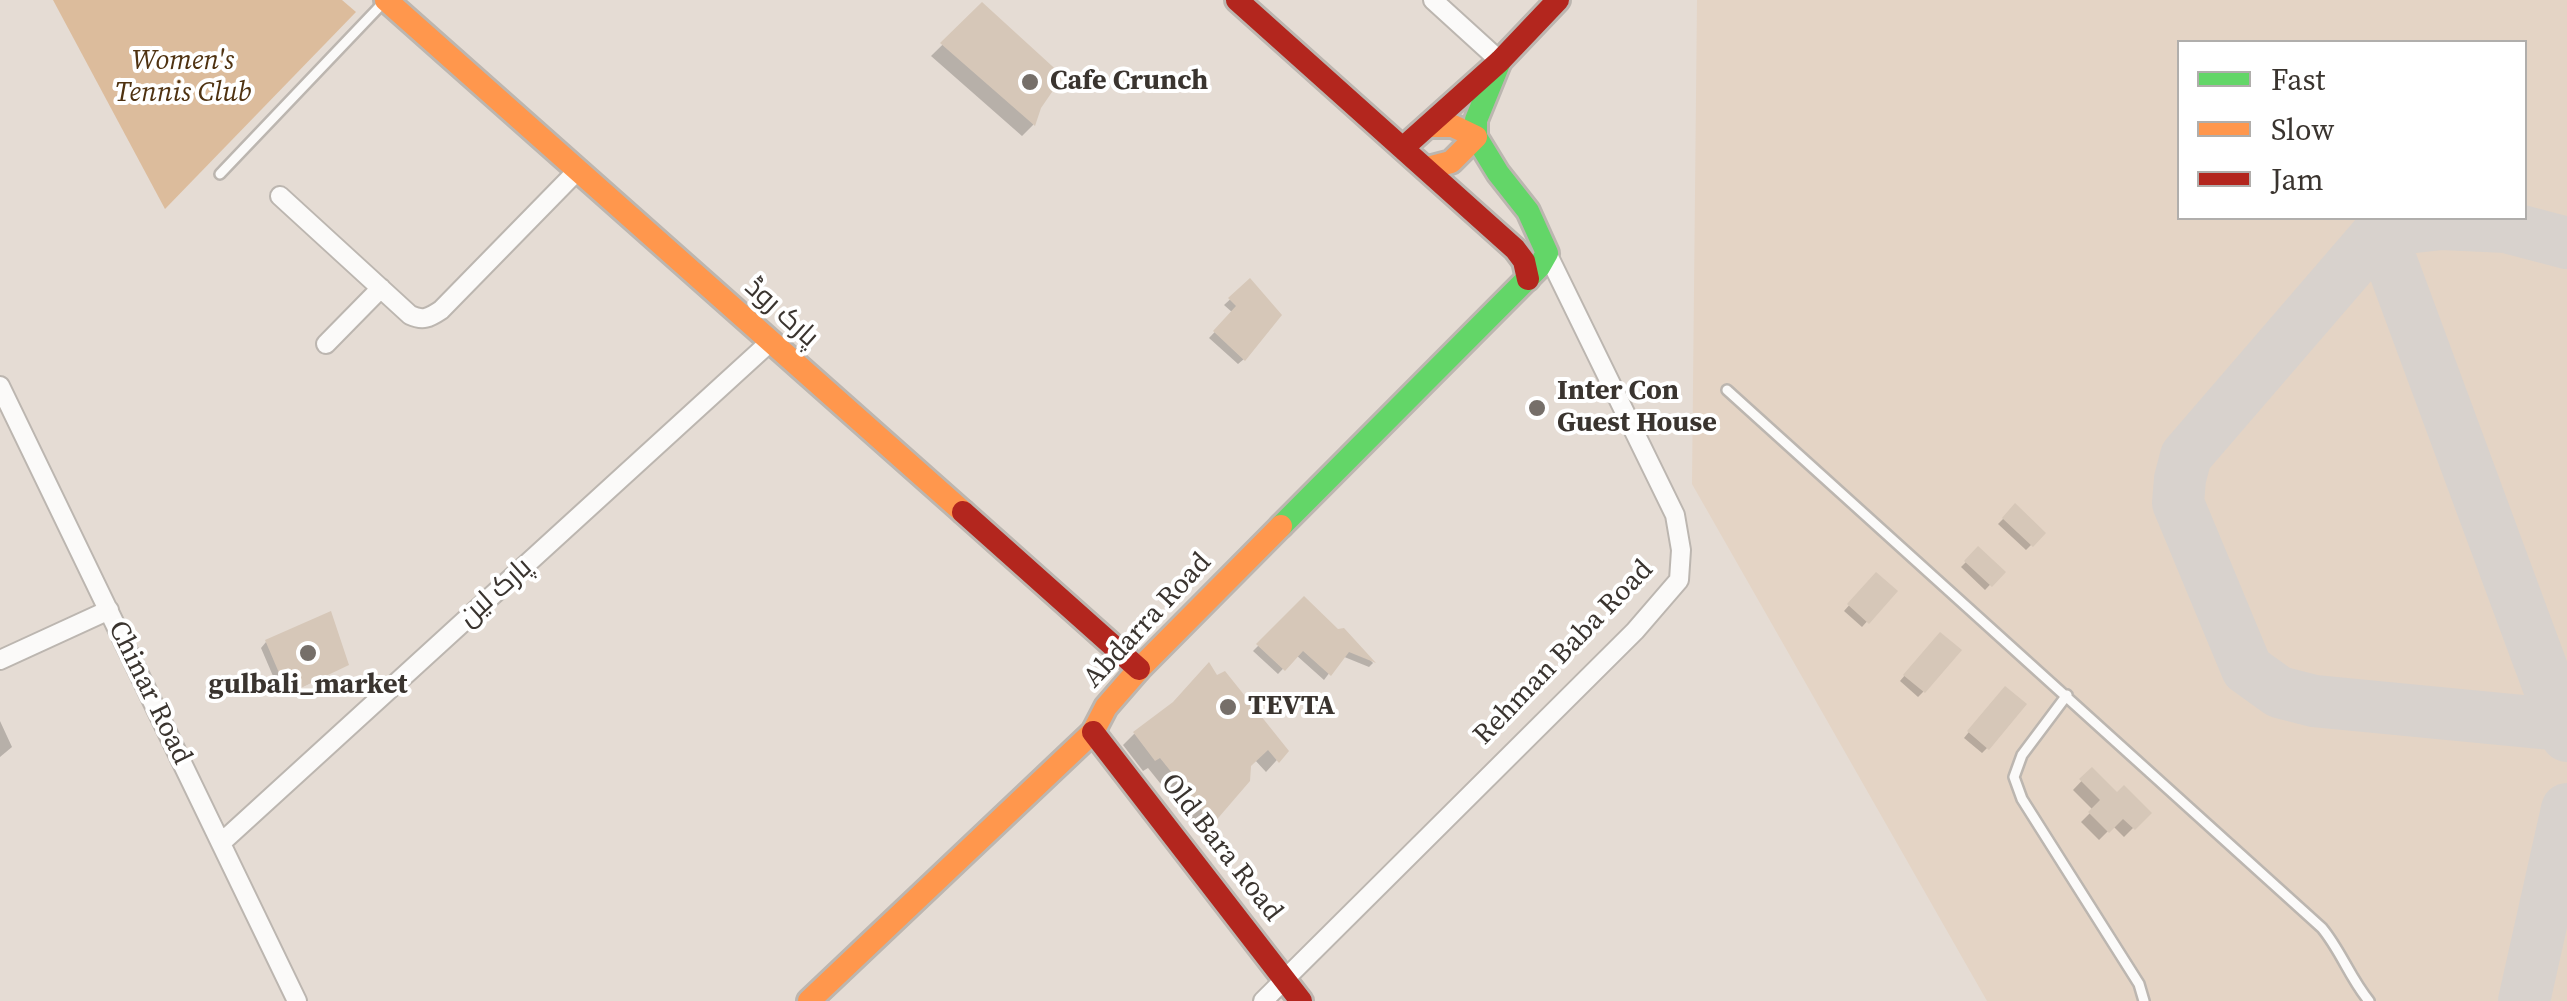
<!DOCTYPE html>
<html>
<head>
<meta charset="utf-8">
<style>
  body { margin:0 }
  #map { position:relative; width:2567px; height:1001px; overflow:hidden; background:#e5dcd4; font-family:"Source Serif 4",serif }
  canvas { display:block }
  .legend { position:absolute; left:2177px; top:40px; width:350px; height:180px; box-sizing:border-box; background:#fff; border:2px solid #b0aeac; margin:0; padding:12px 18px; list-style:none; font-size:30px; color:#3a342f }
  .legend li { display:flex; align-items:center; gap:20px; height:50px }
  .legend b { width:50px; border:2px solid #b0aeac }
</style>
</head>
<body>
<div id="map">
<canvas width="2567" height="1001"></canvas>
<ul class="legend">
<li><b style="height:12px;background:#63d668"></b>Fast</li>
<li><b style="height:12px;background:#ff974d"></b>Slow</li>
<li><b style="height:12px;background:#b3261e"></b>Jam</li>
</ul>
</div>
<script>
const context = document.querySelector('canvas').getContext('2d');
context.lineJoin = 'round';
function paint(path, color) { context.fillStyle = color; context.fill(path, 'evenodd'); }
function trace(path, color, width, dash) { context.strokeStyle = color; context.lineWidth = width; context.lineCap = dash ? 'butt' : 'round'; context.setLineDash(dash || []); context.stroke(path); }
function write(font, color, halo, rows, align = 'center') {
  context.font = font + ' "Source Serif 4",Cairo,serif'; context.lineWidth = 8; context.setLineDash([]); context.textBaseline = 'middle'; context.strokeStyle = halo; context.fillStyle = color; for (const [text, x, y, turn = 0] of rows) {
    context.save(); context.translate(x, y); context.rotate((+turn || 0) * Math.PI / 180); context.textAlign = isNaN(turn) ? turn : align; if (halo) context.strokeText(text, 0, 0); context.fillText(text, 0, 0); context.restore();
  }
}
const built = new Path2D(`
  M1697,0H2567V1001H1987L1692,484ZM2180,42H2524V218H2180Z`);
const green = new Path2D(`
  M53,0H342L356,12L165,209Z`);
const shadow = new Path2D(`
  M982,6L1039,107L1033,125L1022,136L931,56Z
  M1250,281L1244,359L1238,364L1209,338L1233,313L1224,305Z
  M2015,507L2043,533L2026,550L1998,524Z
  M1978,550L2002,572L1985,590L1961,567Z
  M1876,575L1894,591L1862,627L1844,611Z
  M1304,600L1338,632L1344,631L1373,663L1369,667L1342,656L1324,680L1296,655L1278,674L1253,651Z
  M1935,640L1923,692L1918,697L1900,681Z
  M266,642L346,665L282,697L261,648Z
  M2000,694L1987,748L1982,753L1964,738Z
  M0,721L12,747L0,757Z
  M1134,734L1285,751L1266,772L1255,760L1249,766L1248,780L1200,833L1148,768L1143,771L1123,745Z
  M2092,770L2117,795L2148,813L2124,837L2113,826L2099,840L2081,822L2093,810L2073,790Z`);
const taxiway = new Path2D(`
  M2380,231L2567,736
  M2563,725L2314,701L2279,692L2247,669L2178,503L2180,479L2186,456L2380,231L2442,224L2506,227L2567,243
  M2524,1001L2567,809`);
const building = new Path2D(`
  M982,2L1063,76L1041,108L1035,126L940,43Z
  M1250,278L1282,315L1245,361L1213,331L1236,306L1228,298Z
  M2015,503L2046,533L2033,547L2002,518Z
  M1978,546L2006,572L1992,587L1964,561Z
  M1876,572L1898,591L1869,624L1847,604Z
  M1304,596L1338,629L1344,628L1376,663L1349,652L1331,676L1303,651L1285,671L1256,644Z
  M331,611L349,665L288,694L265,640Z
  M1940,632L1962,650L1925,693L1903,675Z
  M1209,662L1217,675L1225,671L1289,751L1279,763L1268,750L1251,766L1250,781L1213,824L1160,758L1155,761L1133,732L1173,702Z
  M2005,686L2027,704L1989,750L1967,731Z
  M2092,767L2117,792L2124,785L2152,813L2135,830L2123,819L2109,833L2088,812L2100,800L2079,779Z`);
const lane = new Path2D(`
  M220,174L384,2
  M1727,390L2322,928C2341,951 2350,978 2369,1001
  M2067,695L2022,755L2014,777L2022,799L2139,984L2144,1001`);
const street = new Path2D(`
  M1433,0L1500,61
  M280,196L410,315C423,321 429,318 441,310L577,171
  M326,344L381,288
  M0,386L297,1001
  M0,660L109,610
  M222,842L769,343
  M1263,1001L1635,631L1679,580L1681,550L1675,515L1547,253`);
const fast = new Path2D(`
  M1281,526L1539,267L1547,253L1528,211L1498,173L1476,137V120L1500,61`);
const slow = new Path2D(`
  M386,0L963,512
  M1428,126H1453L1476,137L1451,162L1428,168
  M809,1001L1093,732L1106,707L1139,669L1281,526`);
const jam = new Path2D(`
  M1237,0L1515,249L1524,261L1528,279
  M1404,147L1500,61L1558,0
  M963,512L1139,669
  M1093,732L1301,1001`);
const markers = [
  [1030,82,10,"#766f69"],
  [1537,408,10,"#766f69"],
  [308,653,10,"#766f69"],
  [1228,707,10,"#766f69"]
];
const parkNames = [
  ["Women's",183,62],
  ["Tennis Club",183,94]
];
const poiNames = [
  ["Cafe Crunch",1050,82],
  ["Inter Con",1557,392],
  ["Guest House",1557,424],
  ["gulbali_market",308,686,"center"],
  ["TEVTA",1248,707]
];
const streetNames = [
  ["پارک روڈ",781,313,42],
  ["پارک لین",496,593,-42],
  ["Abdarra Road",1148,621,-47],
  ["Rehman Baba Road",1564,653,-46],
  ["Chinar Road",149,693,64],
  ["Old Bara Road",1221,848,52]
];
paint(built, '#e4d4c5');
paint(green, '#dcbc9c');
paint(shadow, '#0003');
trace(taxiway, '#d8d2cd', 52);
paint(building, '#d6c7b8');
trace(lane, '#bcb6b0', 14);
trace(street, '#bcb6b0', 22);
trace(fast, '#bcb6b0', 28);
trace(slow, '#bcb6b0', 28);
trace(jam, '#bcb6b0', 28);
trace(lane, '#fbfaf9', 9);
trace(street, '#fbfaf9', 18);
trace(fast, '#63d668', 22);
trace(slow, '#ff974d', 22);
trace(jam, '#b3261e', 22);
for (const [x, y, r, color] of markers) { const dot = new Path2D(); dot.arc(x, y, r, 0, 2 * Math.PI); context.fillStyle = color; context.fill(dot); trace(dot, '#fff', 4); }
write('italic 28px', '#4f3211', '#fff', parkNames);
write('bold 28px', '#3a342f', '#fff', poiNames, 'left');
write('28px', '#3a342f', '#fff', streetNames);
</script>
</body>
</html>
